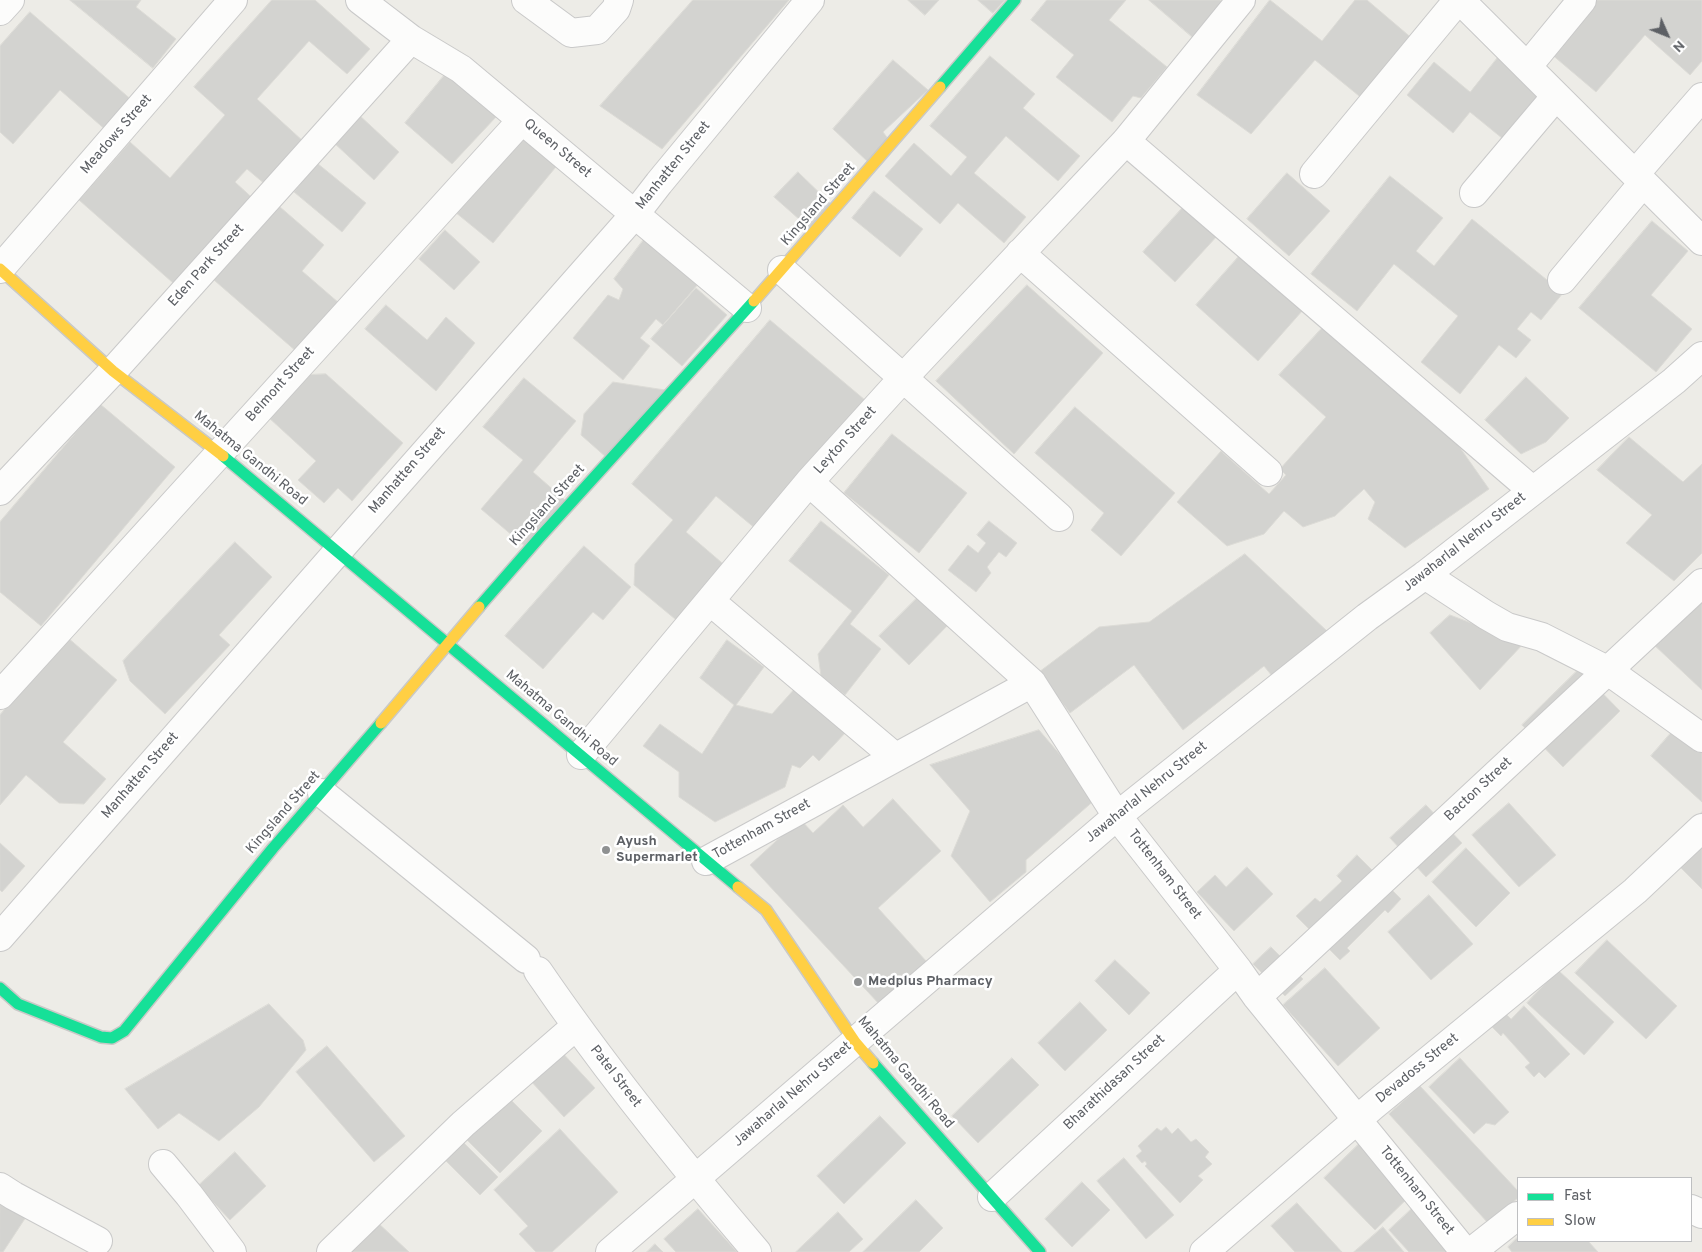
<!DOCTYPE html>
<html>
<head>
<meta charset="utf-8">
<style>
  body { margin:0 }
  #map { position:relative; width:1702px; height:1252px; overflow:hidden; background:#edece7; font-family:Overpass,sans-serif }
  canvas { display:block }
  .legend { position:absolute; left:1517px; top:1177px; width:175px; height:65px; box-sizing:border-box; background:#fff; border:1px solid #bebfc1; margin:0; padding:6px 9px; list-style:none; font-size:15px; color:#5d6065 }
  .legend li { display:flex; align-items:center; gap:10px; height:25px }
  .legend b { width:25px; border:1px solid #bebfc1 }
  .north { position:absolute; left:1642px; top:10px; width:50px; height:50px; -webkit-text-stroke:4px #fff; paint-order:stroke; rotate:134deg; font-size:14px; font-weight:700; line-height:20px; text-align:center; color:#5d6065 }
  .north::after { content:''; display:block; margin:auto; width:18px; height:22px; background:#5d6065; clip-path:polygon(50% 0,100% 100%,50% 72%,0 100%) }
</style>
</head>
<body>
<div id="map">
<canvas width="1702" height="1252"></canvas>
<ul class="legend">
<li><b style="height:6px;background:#16e098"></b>Fast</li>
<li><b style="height:6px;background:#ffcf43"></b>Slow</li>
</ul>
<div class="north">N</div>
</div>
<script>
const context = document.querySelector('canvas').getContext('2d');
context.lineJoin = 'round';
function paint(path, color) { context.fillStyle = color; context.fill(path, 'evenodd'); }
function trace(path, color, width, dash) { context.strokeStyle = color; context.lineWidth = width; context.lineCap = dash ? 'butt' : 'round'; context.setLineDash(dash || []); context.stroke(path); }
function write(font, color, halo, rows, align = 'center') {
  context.font = font + ' Overpass,sans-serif'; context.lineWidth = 5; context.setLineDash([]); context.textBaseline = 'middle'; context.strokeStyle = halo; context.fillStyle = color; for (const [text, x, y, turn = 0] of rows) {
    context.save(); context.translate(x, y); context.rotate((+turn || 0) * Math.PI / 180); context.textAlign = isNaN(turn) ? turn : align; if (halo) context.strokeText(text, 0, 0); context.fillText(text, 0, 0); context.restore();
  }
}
const building = new Path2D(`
  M70,0H141L136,7L176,39L153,68Z
  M272,0H315L370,49L347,74L309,41L257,99L304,142L266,185L247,169L235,182L259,204L181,290L79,200L130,142L170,178L225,115L194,87Z
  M693,0H789L662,149L600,106Z
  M908,0H939L925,15Z
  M978,0H1005L993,13Z
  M1047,0H1126L1109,20L1167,67L1141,98L1133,96L1112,122L1056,77L1074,55L1031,20Z
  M1149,0H1220L1226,5L1196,40Z
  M1270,0L1322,41L1355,0H1367L1414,40L1364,100L1315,60L1251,134L1197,95Z
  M1596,0H1702V61L1690,75L1645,35L1596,92L1550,53Z
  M30,12L134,102L108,132L60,90L13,144L0,132V46Z
  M990,56L1035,94L1023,108L1080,156L1058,181L1006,136L974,173L1026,217L1004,243L958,203L940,224L885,176L914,143L951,176L967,157L930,126Z
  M1499,56L1547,95L1508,143L1470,112L1453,133L1407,95L1434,62L1470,92Z
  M893,60L928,90L883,132L889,140L868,162L833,129Z
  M447,72L496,117L452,164L405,123Z
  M358,114L399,152L374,180L333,142Z
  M520,130L560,162L493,243L455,212Z
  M317,163L366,203L342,232L294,192Z
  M798,172L831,204L809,228L774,197Z
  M1287,173L1330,211L1289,256L1247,219Z
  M1390,176L1443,218L1416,251L1434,266L1472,219L1563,293L1541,320L1531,312L1517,329L1531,340L1516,358L1499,345L1460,394L1421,362L1458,316L1394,264L1357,311L1311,274Z
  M874,191L923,229L900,257L852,218Z
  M272,200L324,245L302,271L339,303L297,352L207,274Z
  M1185,205L1218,235L1175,282L1143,252Z
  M1652,221L1688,251L1651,295L1692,329L1656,372L1579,308Z
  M445,230L480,262L454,290L419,259Z
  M645,238L699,283L663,325L656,319L640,338L650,346L623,380L573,338L608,295L619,300L623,289L614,279Z
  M1241,254L1303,310L1258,361L1196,305Z
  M1027,285L1103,353L1014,454L936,381Z
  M696,288L727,315L682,366L651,339Z
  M386,305L427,340L446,317L475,343L436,391L365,329Z
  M770,320L865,400L756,529L716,496L686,532L728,568L681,624L634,585L635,564L673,520L632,484Z
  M1324,326L1456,442L1489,489L1405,548L1368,519L1375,502L1364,489L1335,516L1303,527L1284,511L1264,534L1227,546L1177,502L1221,451L1269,494L1286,475L1280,469L1326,417L1279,375Z
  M326,374L403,443L352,501L338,488L324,503L298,480L316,461L268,417L306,375Z
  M1526,377L1569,418L1546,442L1521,454L1485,420Z
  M524,378L576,421L533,472L565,500L526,547L481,509L523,460L483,427Z
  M613,382L665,390L607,458L581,435L584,414Z
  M100,404L175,467L41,626L0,592V522Z
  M1075,407L1175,493L1121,556L1091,530L1104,513L1035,453Z
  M892,434L967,493L919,553L844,493Z
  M1629,437L1683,482L1702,464V553L1674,581L1626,543L1652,515L1597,470Z
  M821,521L889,575L850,624L881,649L845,695L821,676L818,654L852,611L789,561Z
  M989,521L1017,543L1006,557L999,552L987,567L991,573L976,592L948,570L968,545L978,553L986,543L977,535Z
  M235,542L272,577L219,635L230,645L165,714L130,681L123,661Z
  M584,546L631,587L603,620L593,612L543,669L505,636Z
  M1245,554L1327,631L1272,676L1264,666L1183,730L1134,665L1070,713L1039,672L1099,627L1149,622Z
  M1702,590V690L1652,643Z
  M920,595L949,624L909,665L879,636Z
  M1450,615L1524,643L1480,690L1430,633Z
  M67,637L117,680L63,742L106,779L84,804L59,803L26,775L0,805V715Z
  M727,640L764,667L736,705L772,714L797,686L847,731L819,761L813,755L800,768L792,765L785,787L715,822L679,797V772L643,746L660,724L702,754L734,705L700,678Z
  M1579,669L1620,711L1563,767L1522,725Z
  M1677,726L1702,749V802L1651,756Z
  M1039,730L1097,798L1026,860V872L990,902L951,856L970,811L930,765Z
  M893,799L941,851L878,908L927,962L880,1005L750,865L800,819L813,833L843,805L863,827Z
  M1509,803L1556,855L1519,887L1472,835Z
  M1426,805L1462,843L1426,877L1390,838Z
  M1702,812V889L1664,851Z
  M0,843L25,866L2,892L0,890Z
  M1466,848L1510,893L1476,927L1432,882Z
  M1357,855L1401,899L1388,913L1385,910L1347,948L1350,951L1340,960L1296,916L1315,898L1320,902L1342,881L1337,876Z
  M1247,867L1273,894L1234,931L1197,892L1215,875L1226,887Z
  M1429,895L1473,944L1431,980L1388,932Z
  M1607,940L1677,1006L1646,1039L1575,973Z
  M1271,947L1303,979L1285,996L1253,964Z
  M1115,960L1150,993L1129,1015L1095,981Z
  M1325,968L1380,1028L1338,1066L1283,1005Z
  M1558,970L1614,1022L1584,1055L1527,1003Z
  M1080,1002L1107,1030L1065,1071L1038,1043Z
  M269,1004L303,1040L306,1050L259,1107L219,1141L179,1113L158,1129L125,1089Z
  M1524,1006L1570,1054L1545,1078L1539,1072L1534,1077L1525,1067L1530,1063L1503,1033L1501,1036L1491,1026L1505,1013L1511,1019Z
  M327,1046L405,1136L374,1162L296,1072Z
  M559,1049L595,1088L564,1117L528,1078Z
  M1012,1058L1039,1085L978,1143L952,1116Z
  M1460,1058L1509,1112L1495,1125L1486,1123L1474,1134L1429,1087Z
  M1420,1086L1518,1191V1198L1488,1223L1389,1114Z
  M503,1092L542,1131L500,1173L461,1134Z
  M880,1116L906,1143L844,1204L817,1176Z
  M1166,1127L1172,1134L1178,1128L1191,1142L1196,1139L1209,1152L1205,1157L1212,1164L1198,1176L1203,1180L1180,1203L1145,1166L1147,1164L1145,1161L1142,1163L1136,1156L1142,1151L1138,1146L1157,1128L1161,1131Z
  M560,1129L618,1192L552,1252H536L519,1234L528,1226L494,1190Z
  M457,1136L498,1177L480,1195L439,1154Z
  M1362,1141L1413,1193L1375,1230L1324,1178Z
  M235,1152L266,1186L230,1220L198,1186Z
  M1124,1158L1174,1215L1146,1239L1097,1181Z
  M1082,1182L1110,1210L1072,1247L1045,1219Z
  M0,1200L26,1217L3,1252H0Z
  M916,1200L943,1228L919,1252H863Z
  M1297,1203L1342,1252H1295L1271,1226Z
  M1418,1203L1455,1245L1447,1252H1409L1389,1230Z
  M698,1209L737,1252H676L664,1239Z
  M838,1212L863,1239L849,1252H796Z
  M375,1220L409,1252H352L347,1247Z
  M1383,1227L1404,1252H1354Z
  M1518,1237V1241H1588L1598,1252H1512L1508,1247Z
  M655,1244L663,1252H647Z`);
const street = new Path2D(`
  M360,0L411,39L461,69L747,308
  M526,0L571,33L597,30L616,9L619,0
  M1460,0L1702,241
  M0,11L10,0
  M1527,67L1582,0
  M1126,141L1532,490
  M1314,174L1458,0
  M1635,174L1702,97
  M1474,193L1556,96
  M1020,253L1268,472
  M0,269L233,0
  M782,270L1059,517
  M1562,280L1643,183
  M809,482L1032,683
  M0,491L113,371L411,39
  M1425,575L1486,615L1507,627L1542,637L1607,670L1702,738
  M710,601L895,757
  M0,695L522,120
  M581,755L809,482L904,377L1126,141L1241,0
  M322,793L526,959
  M706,861L1032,683L1117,816L1238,970L1257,997L1465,1252
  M0,937C212,696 422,454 635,214L659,183L810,0
  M538,971C605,1069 680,1162 757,1252
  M1257,997L1702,583
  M163,1164L189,1195L232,1252
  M0,1187L14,1196L98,1241
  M992,1197L1238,970
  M1691,1209L1702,1214
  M331,1252L463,1124L576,1026
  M610,1252L1117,816L1367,617L1425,575L1674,381L1702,356
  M1204,1252L1373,1106L1635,891L1702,828
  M1471,1252L1517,1216`);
const fast = new Path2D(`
  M940,87L1015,0
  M223,456L738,887
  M479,607L540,537L754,301
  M0,988L18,1004L101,1037L112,1038L124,1031L273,848L381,723
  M873,1063L1040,1252`);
const slow = new Path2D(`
  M0,269L113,371L223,456
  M754,301L940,87
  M381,723L479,607
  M738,887L766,910L855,1042L873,1063`);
const markers = [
  [606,850,5,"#8f9192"],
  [858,982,5,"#8f9192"]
];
const streetNames = [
  ["Meadows Street",117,135,-49],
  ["Queen Street",557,149,40],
  ["Manhatten Street",674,166,-51],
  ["Kingsland Street",819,205,-49],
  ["Eden Park Street",207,266,-48],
  ["Belmont Street",281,385,-48],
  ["Leyton Street",846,441,-48],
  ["Mahatma Gandhi Road",250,459,39],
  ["Manhatten Street",408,471,-49],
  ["Kingsland Street",548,506,-48],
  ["Jawaharlal Nehru Street",1465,543,-38],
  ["Mahatma Gandhi Road",561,719,40],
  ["Manhatten Street",141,776,-49],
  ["Bacton Street",1479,790,-43],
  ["Jawaharlal Nehru Street",1147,793,-39],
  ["Kingsland Street",284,813,-49],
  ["Tottenham Street",762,830,-29],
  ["Tottenham Street",1164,875,52],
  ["Devadoss Street",1418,1069,-39],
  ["Mahatma Gandhi Road",905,1073,50],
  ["Patel Street",615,1077,52],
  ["Bharathidasan Street",1115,1083,-43],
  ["Jawaharlal Nehru Street",793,1095,-41],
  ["Tottenham Street",1416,1191,51]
];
const poiNames = [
  ["Ayush",616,842],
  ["Supermarlet",616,858],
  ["Medplus Pharmacy",868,982]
];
paint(building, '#d3d3d0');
trace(building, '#dcdbd6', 1);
trace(street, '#c9c9c9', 30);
trace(fast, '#c9c9c7', 14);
trace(slow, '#c9c9c7', 14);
trace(street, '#fcfcfb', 28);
trace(fast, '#16e098', 11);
trace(slow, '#ffcf43', 11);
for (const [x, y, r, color] of markers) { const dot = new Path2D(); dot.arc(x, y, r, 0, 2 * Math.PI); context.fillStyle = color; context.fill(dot); trace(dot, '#fff', 2); }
write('14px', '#5d6065', '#fff', streetNames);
write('bold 14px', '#5d6065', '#fff', poiNames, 'left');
</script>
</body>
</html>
